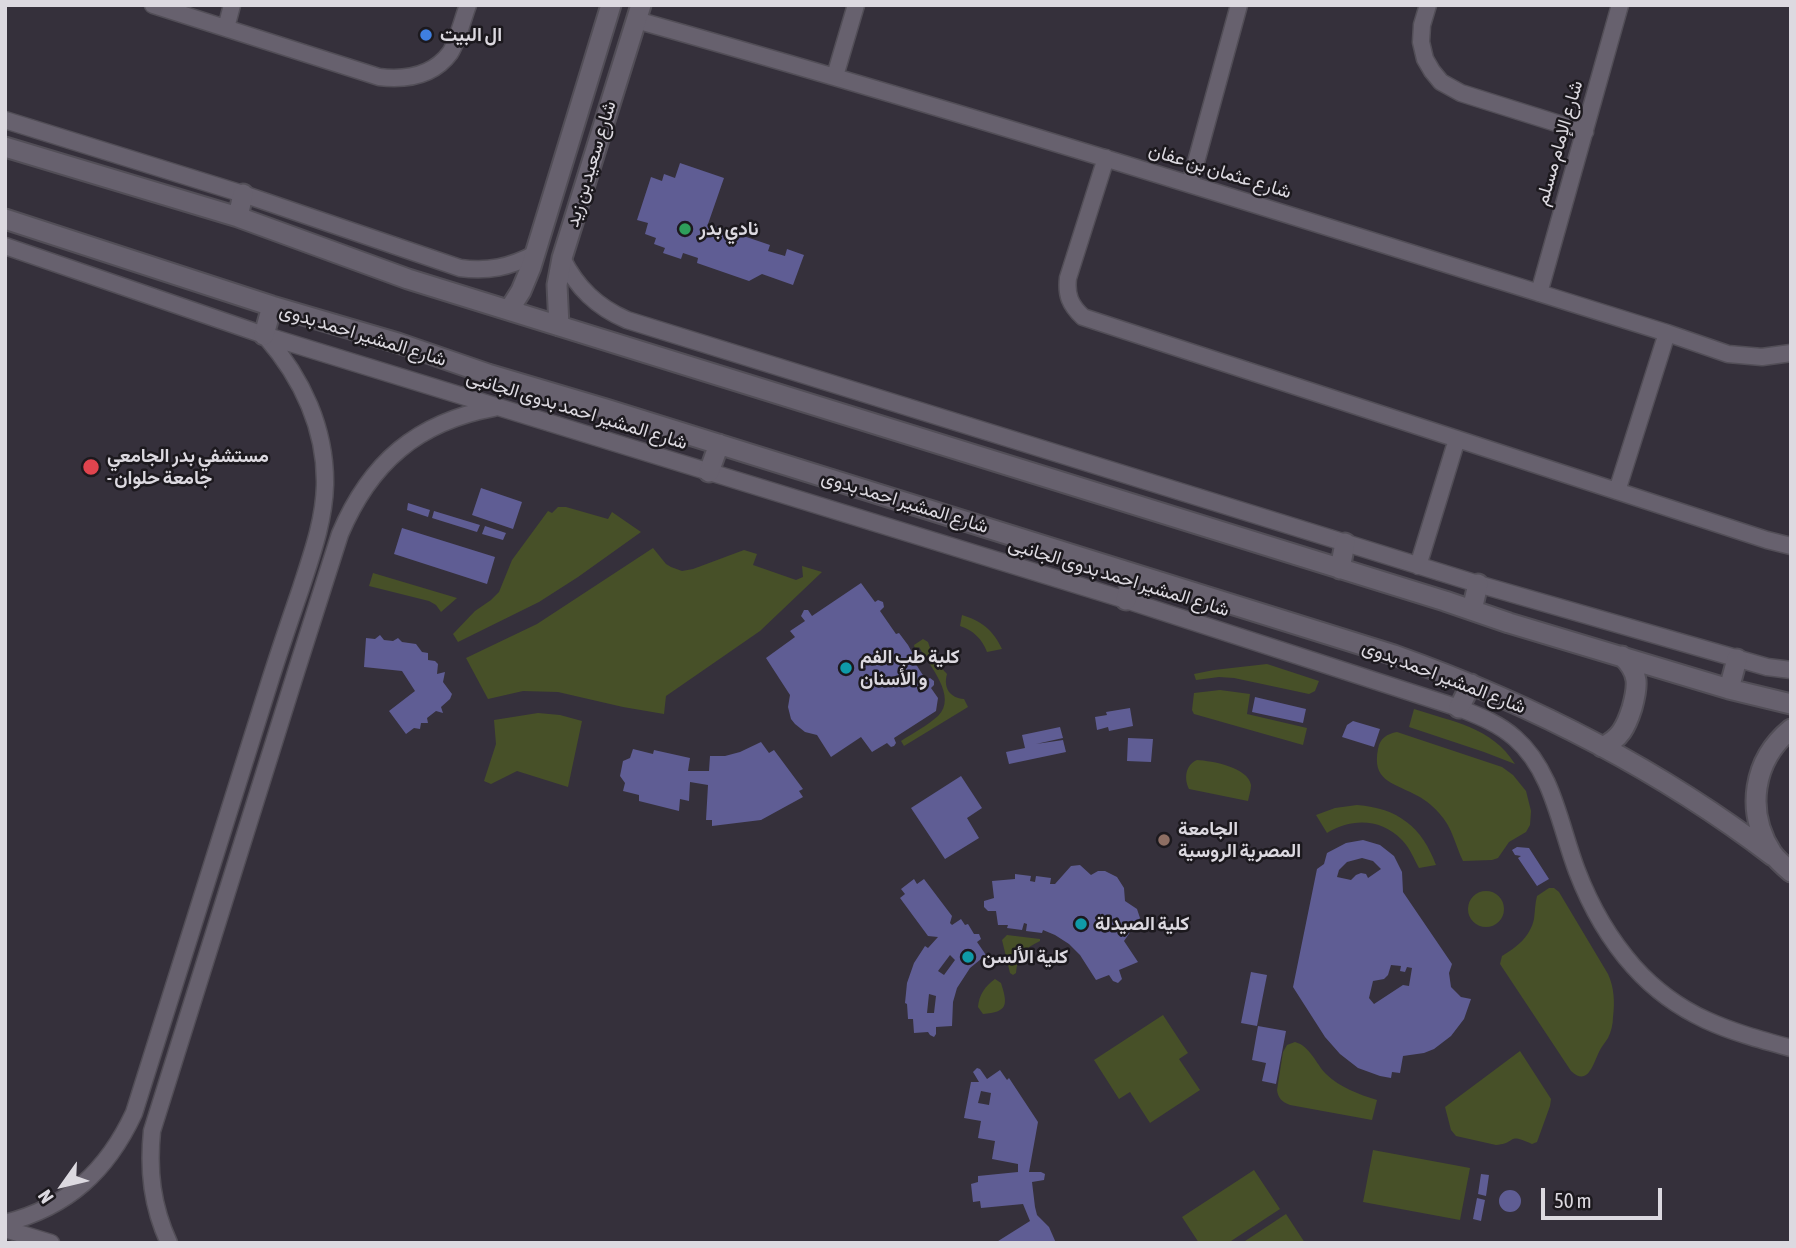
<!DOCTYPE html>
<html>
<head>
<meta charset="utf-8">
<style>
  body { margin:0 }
  #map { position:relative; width:1796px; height:1248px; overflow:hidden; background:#35303b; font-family:"Asap Condensed",sans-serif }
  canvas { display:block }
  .frame { position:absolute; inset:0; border:7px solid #dcd9e0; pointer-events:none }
  .north { position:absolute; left:28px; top:1150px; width:70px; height:70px; -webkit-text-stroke:5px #1c191e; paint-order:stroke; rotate:236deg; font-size:19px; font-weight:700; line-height:28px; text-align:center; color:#dcd9e0 }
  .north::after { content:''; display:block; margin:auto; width:24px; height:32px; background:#dcd9e0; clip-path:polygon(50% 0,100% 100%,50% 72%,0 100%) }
  .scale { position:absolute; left:1541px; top:1188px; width:121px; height:32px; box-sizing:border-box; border:4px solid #dcd9e0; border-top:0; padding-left:9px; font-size:21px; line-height:24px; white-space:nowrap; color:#dcd9e0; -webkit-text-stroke:5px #1c191e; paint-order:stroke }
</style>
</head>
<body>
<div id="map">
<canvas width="1796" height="1248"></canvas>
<div class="frame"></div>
<div class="north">N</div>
<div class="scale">50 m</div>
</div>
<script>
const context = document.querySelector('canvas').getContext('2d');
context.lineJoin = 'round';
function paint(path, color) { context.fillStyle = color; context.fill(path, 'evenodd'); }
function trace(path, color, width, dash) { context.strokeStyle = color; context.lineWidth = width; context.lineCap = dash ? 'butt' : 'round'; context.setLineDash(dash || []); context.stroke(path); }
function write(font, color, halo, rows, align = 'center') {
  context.font = font + ' "Asap Condensed",Vazirmatn,sans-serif'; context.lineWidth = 5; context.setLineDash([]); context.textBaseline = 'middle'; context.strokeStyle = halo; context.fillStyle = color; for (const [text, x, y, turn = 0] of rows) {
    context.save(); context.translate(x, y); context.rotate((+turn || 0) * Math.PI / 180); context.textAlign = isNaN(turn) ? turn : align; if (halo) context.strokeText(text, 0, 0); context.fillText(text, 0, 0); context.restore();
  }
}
const green = new Path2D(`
  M558,507H566L608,519L612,512L641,532L578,577L539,602L458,642L453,634L475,611L491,600L499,592L512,560L548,511L552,513Z
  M653,548L666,564L671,567L682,571L693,569L744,550L757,554L753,565L796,580L803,577L802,566L822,572L760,631L666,696L664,714L623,707L558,692L523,691L488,699L466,658L537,624Z
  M373,573L457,598L441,612L436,605L429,601L369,586Z
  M962,615C982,621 993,630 1002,649L987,652C982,639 973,630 960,626Z
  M923,639L928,642L934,660L947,674C943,688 950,698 964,699L968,707L904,746L901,741C913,733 927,726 938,716C958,697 929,665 919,647L915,649L914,645Z
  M1267,664L1319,681L1315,691L1309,694L1234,678L1219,677L1196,680L1194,674L1214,670Z
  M1220,690L1250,694L1247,714L1307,728L1303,745L1194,714L1192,710L1194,693Z
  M1414,709C1453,722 1492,727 1515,764L1484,752L1409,727Z
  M538,713L560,715L582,721L568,787L517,771L491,784L484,781L496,744L494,720Z
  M1397,732L1502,767L1513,775L1526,791L1531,811L1530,825L1526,832L1509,842L1498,858L1492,860L1463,861C1455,845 1453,828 1439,813C1432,805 1423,798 1414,794C1391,782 1372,780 1378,749C1380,738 1387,734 1397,732Z
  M1197,760C1212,761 1248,767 1251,785C1251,790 1249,796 1248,801L1189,789C1184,779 1185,765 1197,760Z
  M1357,805C1398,808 1422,827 1436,865L1419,868C1414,859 1410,848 1402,840C1381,818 1351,818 1327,833L1316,815L1335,808Z
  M1549,888H1554L1559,892L1608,974C1614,987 1615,1002 1613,1017C1613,1024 1611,1032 1608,1038C1605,1043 1601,1047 1599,1052C1593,1064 1588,1087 1571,1071L1500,964L1502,956C1517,947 1530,937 1534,919C1535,911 1535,904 1537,896Z
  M1468 909a18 18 0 1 1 36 0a18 18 0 1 1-36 0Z
  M1007,935L1040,939V941C1025,948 1017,956 1016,973L1013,975L1010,973L1002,940Z
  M995,979L1001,983C1008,1005 1008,1012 983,1014L978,1007C979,995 985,986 995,979Z
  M1163,1015L1188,1053L1179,1059L1200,1090L1150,1123L1130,1092L1119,1099L1094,1060Z
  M1295,1042C1310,1046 1316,1064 1326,1074C1341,1088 1358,1094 1377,1100L1372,1120L1290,1105C1282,1102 1278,1098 1277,1090L1283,1052L1287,1045Z
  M1520,1051L1551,1099L1550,1106L1537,1142L1532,1144C1506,1132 1518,1143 1496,1145L1456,1136L1451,1130L1445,1107Z
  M1373,1150L1470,1168L1460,1220L1363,1202Z
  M1254,1170L1280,1209L1228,1243H1199L1182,1217Z
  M1286,1214L1305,1243H1242Z`);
const building = new Path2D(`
  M680,163L724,178L708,224L770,245L768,251L785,256L787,249L804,255L793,285L762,274L749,281L697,263L698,258L683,253L681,259L663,253L665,248L654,244L656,238L645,234L648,223L637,220L651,177L662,181L664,174L675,178Z
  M481,488L522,502L513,529L472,515Z
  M408,503L430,510L428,517L407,510Z
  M434,511L480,525L477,532L432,518Z
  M485,526L506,533L503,540L482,534Z
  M402,528L495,557L487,584L394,554Z
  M861,583L875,602L878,600L883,602L884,607L880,611L896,634L899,633L908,645L914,656L912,658L926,680L930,678L934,681V685L931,688L938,698L936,711L894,738L896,743L894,746L891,747L887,743L872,752L861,737L831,757L817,735L805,732L795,724L791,719L788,707L790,695L766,658L795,637L790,631L805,621L801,616L804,610H808L812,616Z
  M380,635L384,640L393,641L398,638L402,642L416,644L422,652L428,653V660L435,661L438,664L437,674L445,672L443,682L452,694L450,699L441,707L443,713L436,711L427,718L428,723H421L420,729L414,728L406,734L389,711L415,691L402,671L364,667L366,638L375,639Z
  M1255,697L1306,709L1303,723L1252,712Z
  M1130,708L1133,726L1109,731L1108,727L1097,730L1095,717L1107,715L1106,712Z
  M1353,721L1380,729L1374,747L1342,737L1347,725Z
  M1060,727L1063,738L1036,744L1063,740L1066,752L1009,764L1006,752L1025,748L1022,735Z
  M1128,738L1153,739L1151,762L1127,761Z
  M761,742L769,753L774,750L803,789L799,791L803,797L761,820L712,826V820H706L708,785L690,782L689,801L680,799L679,811L639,801V795L623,791L625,783L620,776L623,761L630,758L633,749L653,754L654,750L690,758L688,771H709L710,756H725L740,752Z
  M961,776L982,808L967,818L979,838L945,859L911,808Z
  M1363,840L1380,845L1394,856L1402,872L1403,892L1452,964L1449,973L1451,987L1461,997L1471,999L1464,1019L1451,1036L1434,1049L1424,1053L1403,1056L1400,1073L1392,1072L1391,1078L1380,1076L1358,1068L1340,1054L1325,1037L1293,987L1317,869L1324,864L1327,853L1346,843ZM1362,858L1373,861L1381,869L1368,878L1366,874L1361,873L1356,875L1351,880L1337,877L1339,870L1347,862ZM1391,965L1401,966L1400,971L1405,972L1407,967L1412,968L1409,986L1403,985L1374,1004L1369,998L1373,981L1384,979L1388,975Z
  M1517,847L1529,848L1549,879L1537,886L1518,858L1521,856L1515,855L1512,850Z
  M1080,865L1091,875L1098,871H1105L1117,877L1124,888L1125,901L1137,909L1140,918L1124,941L1138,962L1119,970L1122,979L1118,983L1113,981L1109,975L1096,980L1080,955L1069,944L1055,935L1043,930L1042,933L1026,931L1027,924L1024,923L1022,930L1007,928L1008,925H998L996,911H988L984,907V901L994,898L992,881L1015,879V874L1031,876L1030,881L1035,882L1036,876L1051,878L1050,884H1055L1071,866Z
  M914,879L917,884L924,879L952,916L950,923L952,925L961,919L965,925L968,924L974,934H979L981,939L977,942L986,955L970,968L957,988L953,1002L952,1026L936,1027V1034L934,1037L930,1035L928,1032L914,1033L913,1019H908L907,1004L905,1003L907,983L914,963L925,946L928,948L938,937L928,936L900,898L905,894L901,889ZM950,955L955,960L944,975L938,971ZM929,994L936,996L934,1013H927Z
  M1251,972L1267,975L1257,1026L1241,1023Z
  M1258,1026L1286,1031L1276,1084L1262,1081L1266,1063L1252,1060Z
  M977,1068L980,1069L987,1079L1000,1070L1007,1080L1009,1078L1038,1122L1029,1172H1041L1045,1174L1044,1180L1032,1182L1035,1207L1037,1215L1049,1227L1056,1243H995L1030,1221L1023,1204L981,1208L980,1201L973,1202L971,1184L978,1182V1176L1018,1172V1164L992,1159L995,1141L978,1138L981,1121L964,1118L971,1082H979L973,1072ZM981,1091L991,1093L989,1105L978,1103Z
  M1481,1174L1489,1175L1486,1196L1478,1194Z
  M1499 1201a11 11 0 1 1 22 0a11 11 0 1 1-22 0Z
  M1477,1198L1485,1200L1481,1221L1473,1219Z`);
const minor = new Path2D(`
  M153,5L379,77C405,80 433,76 450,53C457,43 463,18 468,5
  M1428,5L1422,25L1421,42L1425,59L1432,71L1441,82L1461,93L1585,132
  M636,20C982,117 1324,226 1667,333L1728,354L1762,357L1791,353
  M226,28L232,5
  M835,76L856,5
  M5,120L243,194L460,268C488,272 510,267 535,254
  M1106,158L1068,278C1066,295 1070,305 1083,317L1767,540L1791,546
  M1190,184L1239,5
  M5,246L264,335L1126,600L1459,708C1479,716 1498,723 1515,738C1553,771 1560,827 1577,871C1590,905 1609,939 1634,967C1679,1017 1728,1031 1791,1048
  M562,258C577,288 597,307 627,320L1478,584L1746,661L1767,667L1791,670
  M1539,293L1620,5
  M1617,491L1667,333
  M1418,566L1457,439
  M5,1223C68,1207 107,1171 134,1113C179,970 224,827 269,684C279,652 290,620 301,588C312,554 324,521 325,485C326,429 302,378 266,337
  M5,1229L51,1243
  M169,1243C152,1206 148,1171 152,1131L296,672L340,534C370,463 417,422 494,408`);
const tertiary = new Path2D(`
  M5,147L238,217L408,279L1445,601L1509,623L1729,689L1791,704
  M238,217L243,194
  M5,219L272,306L398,343L488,374L606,409L1394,655C1529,703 1659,769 1773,856
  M509,310L521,291L531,267L611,5
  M559,326L557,285L562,258L641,5
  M264,335L272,306
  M709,472L719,444
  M1340,569L1345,543
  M1126,600L1133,574
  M1472,610L1478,584
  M1729,689L1737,659
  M1459,708L1471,684
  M1791,729C1753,760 1745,811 1772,853C1777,860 1784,866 1791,872
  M1602,747C1620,739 1626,727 1632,708C1638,686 1640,673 1622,656`);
const markers = [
  [426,35,7,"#3f7fe0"],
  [685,229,7,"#2e9e5b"],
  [91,467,9,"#e0444e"],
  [846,668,7,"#0f9aa8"],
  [1164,840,7,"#8d6e63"],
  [1081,924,7,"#0f9aa8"],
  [968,957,7,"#0f9aa8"]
];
const poiNames = [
  ["ال البيت",440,35],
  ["نادي بدر",699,229],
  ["مستشفي بدر الجامعي",107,456],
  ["- جامعة حلوان",107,478],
  ["كلية طب الفم",860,657],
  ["و الأسنان",860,679],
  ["الجامعة",1178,829],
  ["المصرية الروسية",1178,851],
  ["كلية الصيدلة",1095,924],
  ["كلية الألسن",982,957]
];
const streetNames = [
  ["شارع الإمام مسلم",1559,143,-74],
  ["شارع سعيد بن زيد",591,164,-73],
  ["شارع عثمان بن عفان",1220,171,17],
  ["شارع المشير احمد بدوى",363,335,17],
  ["شارع المشير احمد بدوى الجانبى",577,410,17],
  ["شارع المشير احمد بدوى",905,502,17],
  ["شارع المشير احمد بدوى الجانبى",1119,577,17],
  ["شارع المشير احمد بدوى",1444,677,21]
];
paint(green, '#475028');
paint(building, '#5f5d94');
trace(minor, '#524e57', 19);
trace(tertiary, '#524e57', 23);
trace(minor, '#67616e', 16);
trace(tertiary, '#67616e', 19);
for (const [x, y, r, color] of markers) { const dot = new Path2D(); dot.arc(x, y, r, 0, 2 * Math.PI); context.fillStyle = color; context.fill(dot); trace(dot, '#1c191e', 2.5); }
write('bold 19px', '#dcd9e0', '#1c191e', poiNames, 'left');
write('19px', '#dcd9e0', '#1c191e', streetNames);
</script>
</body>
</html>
